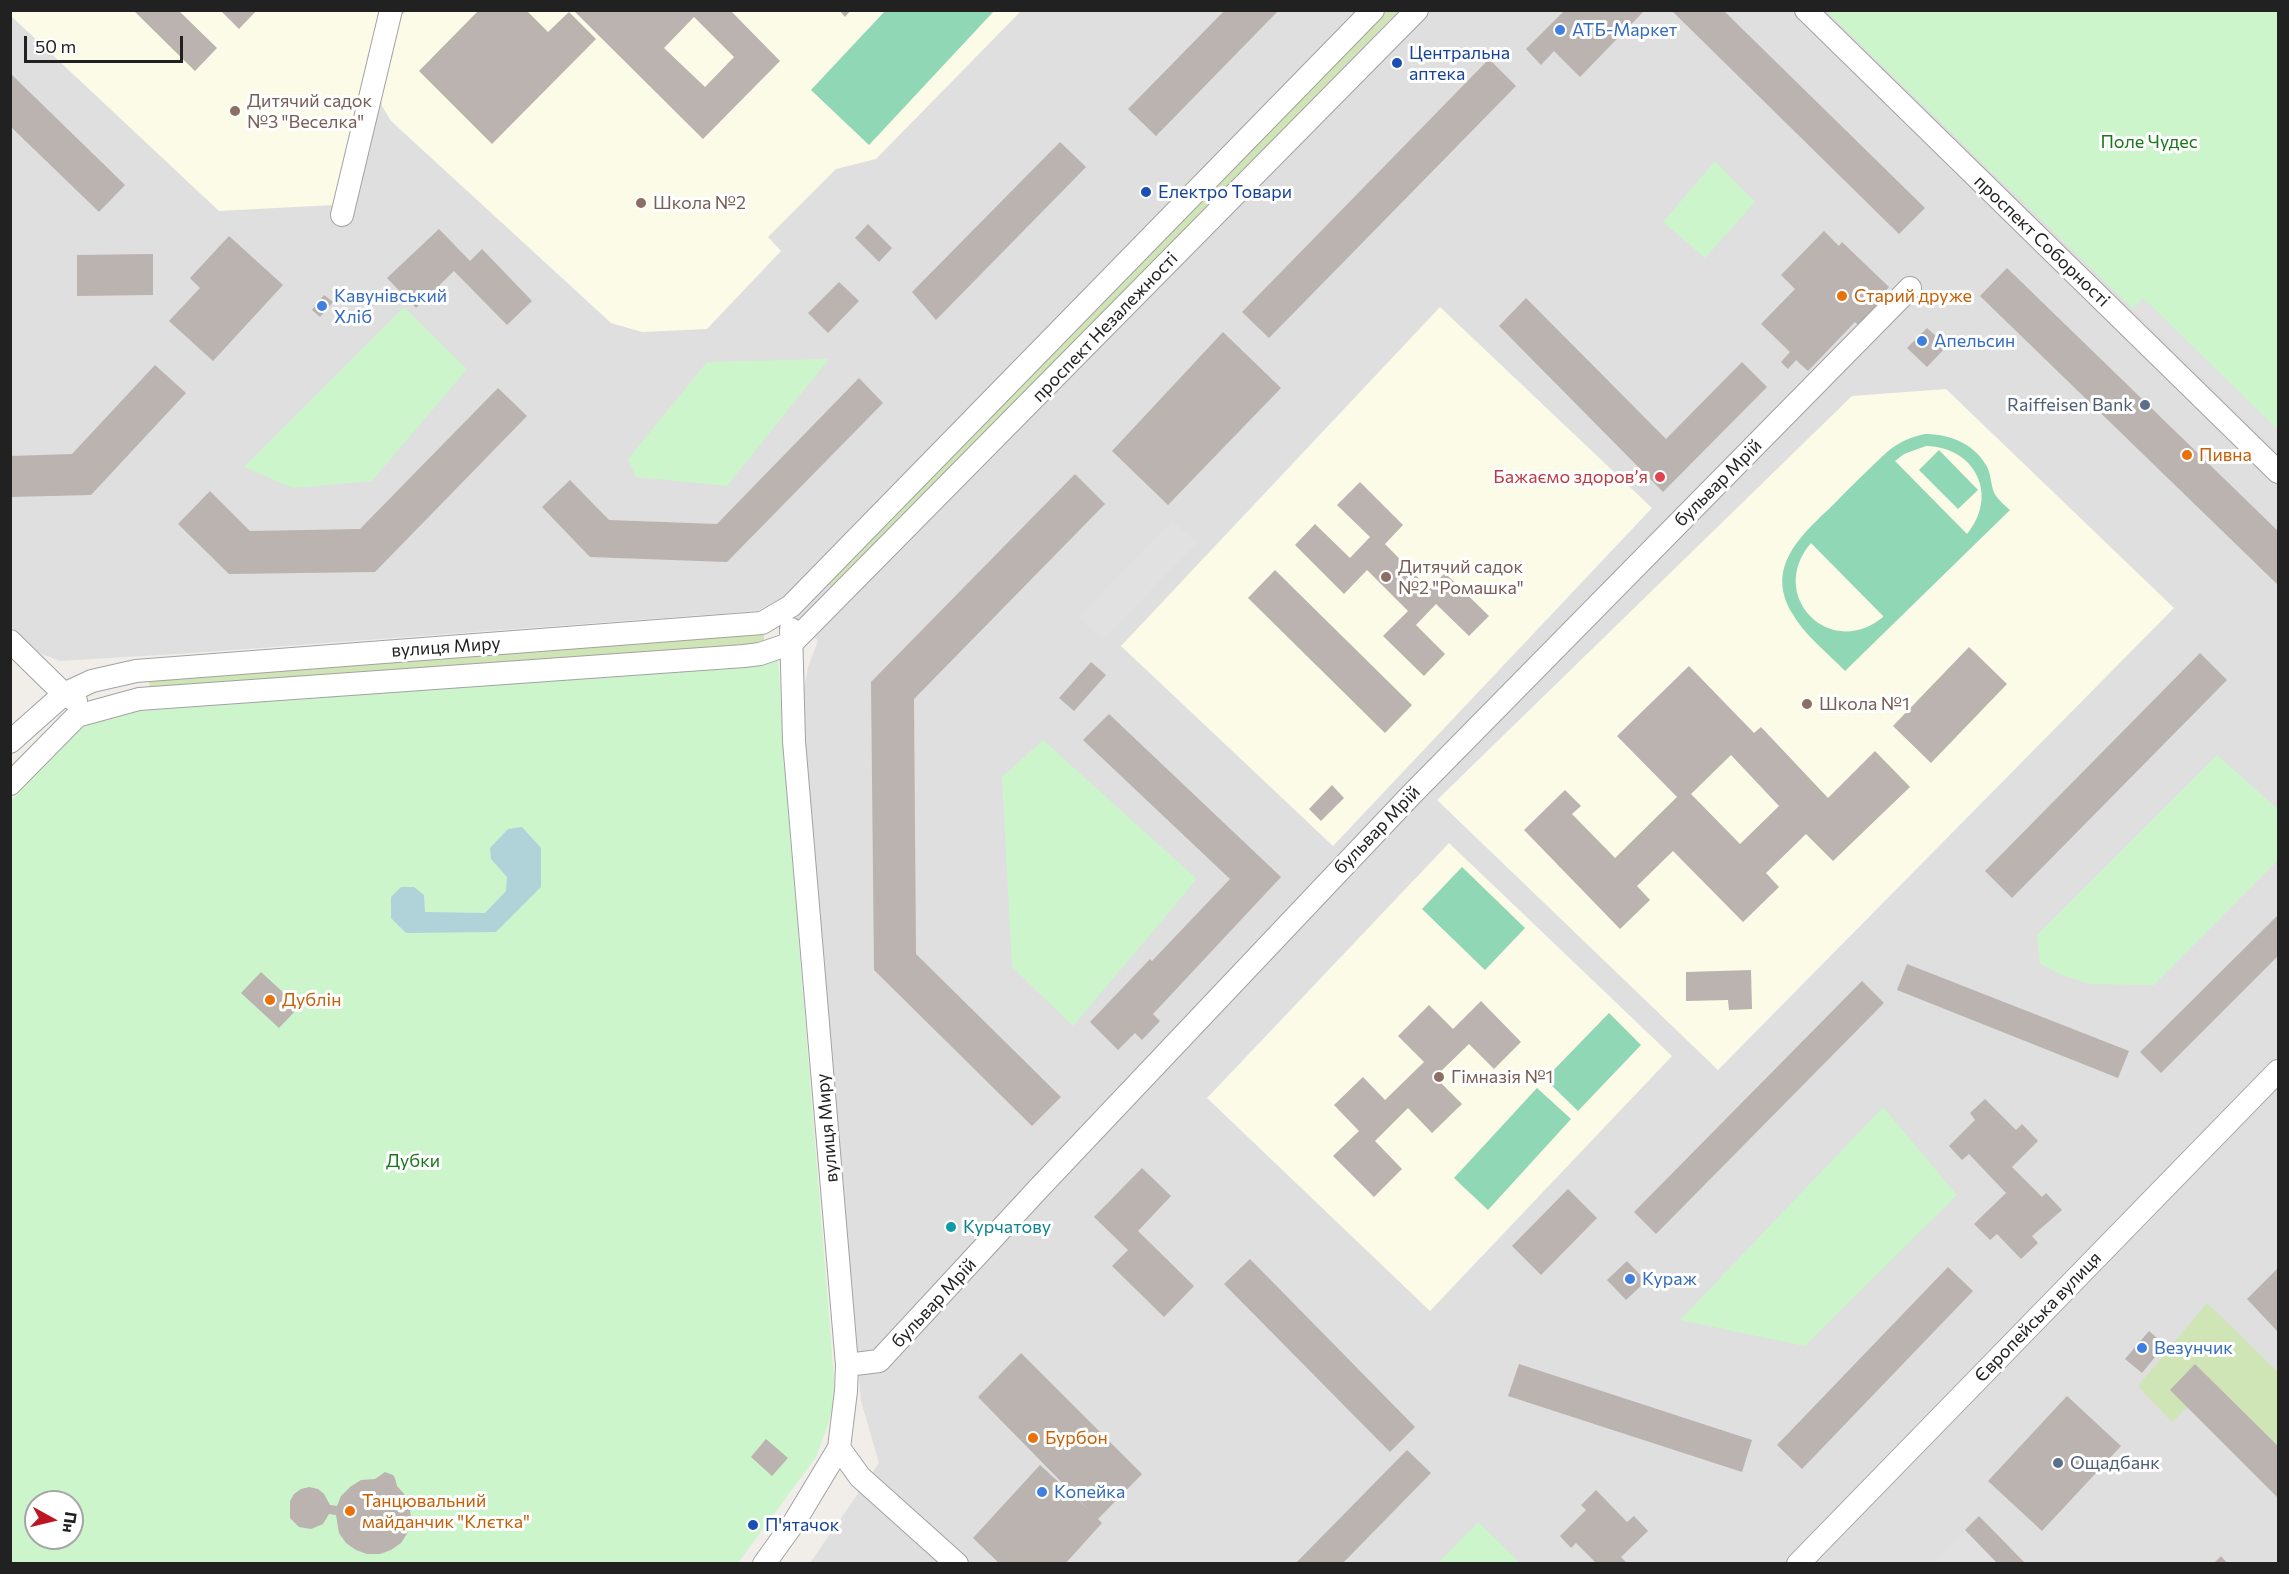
<!DOCTYPE html>
<html>
<head>
<meta charset="utf-8">
<style>
  body { margin:0 }
  #map { position:relative; width:2289px; height:1574px; overflow:hidden; background:#f1eee9; font-family:Commissioner,sans-serif }
  canvas { display:block }
  .frame { position:absolute; inset:0; border:12px solid #212121; pointer-events:none }
  .north { position:absolute; left:24px; top:1490px; width:60px; height:60px; box-sizing:border-box; background:#fff; border:2px solid #a6a6a6; border-radius:50%; rotate:98deg; font-size:16px; font-weight:700; line-height:24px; text-align:center; color:#212121 }
  .north::after { content:''; display:block; margin:auto; width:21px; height:27px; background:#bd1622; clip-path:polygon(50% 0,100% 100%,50% 72%,0 100%) }
  .scale { position:absolute; left:24px; top:36px; width:159px; height:27px; box-sizing:border-box; border:3px solid #212121; border-top:0; padding-left:8px; font-size:18px; line-height:21px; white-space:nowrap; color:#212121; -webkit-text-stroke:4px #fff; paint-order:stroke }
</style>
</head>
<body>
<div id="map">
<canvas width="2289" height="1574"></canvas>
<div class="frame"></div>
<div class="north">Пн</div>
<div class="scale">50 m</div>
</div>
<script>
const context = document.querySelector('canvas').getContext('2d');
context.lineJoin = 'round';
function paint(path, color) { context.fillStyle = color; context.fill(path, 'evenodd'); }
function trace(path, color, width, dash) { context.strokeStyle = color; context.lineWidth = width; context.lineCap = dash ? 'butt' : 'round'; context.setLineDash(dash || []); context.stroke(path); }
function write(font, color, halo, rows, align = 'center') {
  context.font = font + ' Commissioner,sans-serif'; context.lineWidth = 6; context.setLineDash([]); context.textBaseline = 'middle'; context.strokeStyle = halo; context.fillStyle = color; for (const [text, x, y, turn = 0] of rows) {
    context.save(); context.translate(x, y); context.rotate((+turn || 0) * Math.PI / 180); context.textAlign = isNaN(turn) ? turn : align; if (halo) context.strokeText(text, 0, 0); context.fillText(text, 0, 0); context.restore();
  }
}
const residential = new Path2D(`
  M10,11H2278V1048L2277,1050L2278,1052V1563H810L879,1463L861,1401L805,755L803,694L808,667L818,641L778,600L757,611L192,653L60,661L37,652L10,625Z`);
const education = new Path2D(`
  M10,11H384L333,205L219,211L11,16Z
  M406,11H1021L876,159L836,169L768,237L781,251L707,329L642,332L611,323L391,121L382,106L378,85L400,17Z
  M1440,307L1652,508L1333,846L1121,646Z
  M1946,389L2174,608L1718,1070L1437,800L1852,396Z
  M1449,843L1672,1056L1430,1311L1207,1098Z`);
const grass = new Path2D(`
  M1384,11H1398L833,589L826,583Z
  M764,633V644L150,691L149,681Z
  M2207,1303L2278,1372V1446L2195,1364L2187,1407L2172,1422L2138,1386Z`);
const park = new Path2D(`
  M1826,11H2278V430L2143,299L2133,309Z
  M1715,161L1755,202L1705,258L1663,222Z
  M404,307L467,369L372,481L293,488L244,467Z
  M829,359L727,486L636,477L628,459L707,362Z
  M778,657L784,759L834,1378L833,1404L828,1425L816,1457L738,1563H11L10,802L82,728L118,713ZM36,1502H72V1538H36Z
  M1043,740L1197,879L1073,1026L1012,967L1002,777Z
  M2217,755L2278,809V860L2154,985L2090,984L2062,975L2040,964L2037,935Z
  M1883,1107L1957,1195L1805,1346L1680,1320Z
  M1478,1522L1520,1563H1438Z`);
const pitch = new Path2D(`
  M885,11H994L869,145L811,90Z
  M1925,434C1949,434 1973,443 1986,465C1992,474 1990,488 1996,496C2000,501 2005,506 2010,510L1845,671C1828,653 1804,635 1792,613C1764,566 1803,534 1834,504C1851,486 1869,469 1887,452C1899,442 1910,437 1925,434ZM1926,446C1976,447 1999,496 1967,534L1895,461L1904,454ZM1811,543L1883,616V617C1830,661 1766,595 1811,543Z
  M1939,450L1978,490L1958,509L1919,470Z
  M1462,867L1525,928L1485,970L1422,909Z
  M1609,1013L1641,1045L1578,1111L1545,1079Z
  M1537,1088L1571,1119L1488,1210L1454,1178Z`);
const parking = new Path2D(`
  M2143,298L2278,430V451L2133,309Z
  M1172,520L1197,543L1102,640L1078,617Z
  M1979,1516L2026,1563L1931,1564Z`);
const water = new Path2D(`
  M522,827L541,848V887L496,932L406,933L391,918V897L401,887H414L424,895L425,912L485,913L506,891L507,877L491,859L490,848L508,829Z`);
const building = new Path2D(`
  M133,10H178L217,48L195,71Z
  M220,10H257L239,29Z
  M479,10H526L548,32L569,12L596,39L492,144L419,71Z
  M573,10H730L780,61L703,139ZM694,17L734,57L705,87L664,48Z
  M839,10H851L845,17Z
  M1225,10H1279L1156,136L1128,109Z
  M1565,10H1645L1580,77L1554,51L1541,65L1526,49Z
  M1671,10H1723L1925,208L1899,234Z
  M1489,59L1516,86L1269,338L1242,312Z
  M10,73L125,185L99,212L10,126Z
  M1060,142L1086,167L936,320L912,292Z
  M868,224L892,248L879,262L855,238Z
  M439,229L470,261L482,249L532,301L507,325L454,271L416,308L387,278Z
  M1824,231L1839,246L1842,242L1889,287L1883,294L1889,299L1861,328L1855,322L1808,371L1796,360L1788,369L1781,362L1790,352L1761,324L1795,289L1781,275Z
  M229,236L283,285L213,361L169,321L200,288L190,278Z
  M153,254V295L77,296V255Z
  M2007,268L2278,531V585L1980,296Z
  M839,282L859,301L828,333L808,313Z
  M324,295L333,302L320,317L312,310Z
  M1526,298L1666,439L1742,362L1767,387L1663,492L1499,326Z
  M1927,328L1947,346L1927,367L1907,348Z
  M1223,332L1281,388L1168,505L1112,451Z
  M155,365L186,393L91,495L10,497V456L72,454Z
  M859,378L883,403L727,562L590,557L542,507L570,480L609,520L717,524Z
  M498,388L527,416L375,572L229,574L178,524L210,491L250,531L360,529Z
  M1075,474L1105,504L914,699L916,954L1061,1097L1032,1126L874,970L871,682Z
  M1360,482L1403,525L1385,544L1429,589L1445,573L1489,616L1469,636L1436,604L1416,625L1445,654L1424,676L1383,636L1408,611L1367,570L1344,594L1295,545L1315,524L1350,558L1370,537L1337,505Z
  M1275,570L1412,705L1385,733L1248,598Z
  M1969,647L2007,684L1931,763L1893,726Z
  M2200,653L2227,680L2012,898L1985,871Z
  M1091,662L1106,675L1074,711L1059,698Z
  M1689,666L1754,733L1761,727L1828,798L1875,751L1910,787L1833,861L1806,834L1766,873L1779,887L1743,922L1673,851L1637,886L1650,900L1620,929L1524,830L1565,790L1581,806L1572,814L1615,858L1677,797L1617,736ZM1731,755L1779,806L1740,844L1691,794Z
  M1109,714L1281,877L1153,1014L1160,1021L1142,1040L1135,1033L1118,1050L1090,1022L1150,959L1152,961L1230,879L1083,740Z
  M1332,785L1344,798L1321,821L1309,809Z
  M2278,915V956L2161,1073L2140,1052Z
  M1907,964L2129,1051L2118,1078L1897,990Z
  M1751,970L1752,1009L1729,1010L1728,1000L1686,1001V972Z
  M261,972L299,1007L279,1028L241,993Z
  M1862,981L1884,1003L1656,1234L1634,1212Z
  M1481,1001L1521,1042L1494,1069L1469,1044L1435,1077L1462,1104L1432,1133L1408,1108L1375,1141L1402,1169L1374,1197L1333,1156L1359,1131L1334,1105L1363,1077L1385,1100L1424,1062L1398,1036L1429,1005L1453,1029Z
  M1985,1099L2016,1130L2022,1124L2038,1141L2012,1167L2042,1197L2046,1193L2062,1210L2032,1236L2038,1243L2021,1259L1997,1234L1990,1240L1974,1224L2006,1193L1969,1154L1962,1160L1949,1146L1975,1120L1970,1113Z
  M1142,1168L1171,1196L1138,1231L1194,1286L1164,1317L1112,1266L1128,1250L1094,1217Z
  M1568,1189L1597,1218L1541,1275L1512,1246Z
  M1250,1259L1415,1427L1390,1452L1224,1284Z
  M1627,1261L1646,1281L1626,1300L1607,1280Z
  M1948,1267L1973,1291L1802,1469L1777,1445Z
  M2278,1268V1332L2247,1299Z
  M2149,1331L2165,1345L2142,1373L2125,1359Z
  M1021,1353L1142,1474L1098,1519L1102,1523L1065,1564H1000L973,1538L1040,1465L1088,1509L978,1397Z
  M1519,1364L1752,1440L1742,1472L1508,1396Z
  M2195,1364L2278,1446V1498L2170,1390Z
  M2067,1396L2121,1446L2042,1531L1988,1481Z
  M766,1439L788,1458L772,1476L751,1457Z
  M1407,1450L1431,1473L1342,1564H1295Z
  M385,1472L393,1475L395,1478L397,1486L406,1496L410,1508L411,1521L408,1532L401,1543L391,1550L380,1554H367L356,1550L346,1543L339,1533L336,1515L329,1514L323,1524L311,1529L299,1527L290,1518V1501L294,1494L301,1489L309,1487L318,1489L324,1494L330,1505L337,1506L341,1496L350,1487L361,1480L375,1479Z
  M1596,1490L1627,1522L1634,1516L1648,1531L1621,1557L1628,1564H1597L1576,1543L1571,1548L1560,1536L1586,1510L1581,1505Z
  M1979,1516L2026,1564H1998L1965,1530Z
  M2221,1556L2228,1564H2213Z`);
const minor = new Path2D(`
  M1806,10L2278,472
  M342,215L391,10
  M10,641L64,694L76,701
  M10,742L64,694L92,681L136,671L762,623L791,606L1373,10
  M10,784L77,716L139,699L744,656L760,654L792,643C1001,433 1208,221 1417,10
  M847,1365L879,1361L1040,1187L1411,795L1910,288
  M839,1448L860,1477L957,1564
  M764,1564L795,1521L839,1448L846,1391L847,1365L794,741L791,629
  M1798,1564L2278,1071`);
const markers = [
  [1560,30,6,"#3f7fe0"],
  [1397,63,6,"#1a4fb4"],
  [235,111,6,"#8d6e63"],
  [1146,192,6,"#1a4fb4"],
  [641,203,6,"#8d6e63"],
  [1842,296,6,"#e8710a"],
  [322,306,6,"#3f7fe0"],
  [1922,341,6,"#3f7fe0"],
  [2145,405,6,"#5c6f8a"],
  [2187,455,6,"#e8710a"],
  [1660,477,6,"#e0444e"],
  [1386,577,6,"#8d6e63"],
  [1807,704,6,"#8d6e63"],
  [270,1000,6,"#e8710a"],
  [1439,1077,6,"#8d6e63"],
  [951,1227,6,"#0f9aa8"],
  [1630,1279,6,"#3f7fe0"],
  [2142,1348,6,"#3f7fe0"],
  [1033,1438,6,"#e8710a"],
  [2058,1463,6,"#5c6f8a"],
  [1042,1492,6,"#3f7fe0"],
  [350,1511,6,"#e8710a"],
  [753,1525,6,"#1a4fb4"]
];
const shopNames = [
  ["АТБ-Маркет",1572,30],
  ["Кавунівський",334,296],
  ["Хліб",334,317],
  ["Апельсин",1934,341],
  ["Кураж",1642,1279],
  ["Везунчик",2154,1348],
  ["Копейка",1054,1492]
];
const transitNames = [
  ["Центральна",1409,53],
  ["аптека",1409,74],
  ["Електро Товари",1158,192],
  ["П'ятачок",765,1525]
];
const educationNames = [
  ["Дитячий садок",247,101],
  ["№3 \"Веселка\"",247,122],
  ["Школа №2",653,203],
  ["Дитячий садок",1398,567],
  ["№2 \"Ромашка\"",1398,588],
  ["Школа №1",1819,704],
  ["Гімназія №1",1451,1077]
];
const parkNames = [
  ["Поле Чудес",2149,142],
  ["Дубки",413,1161]
];
const streetNames = [
  ["проспект Соборності",2042,241,44],
  ["проспект Незалежності",1105,327,-46],
  ["бульвар Мрій",1718,483,-45],
  ["вулиця Миру",446,647,-4],
  ["бульвар Мрій",1377,830,-46],
  ["вулиця Миру",827,1128,-95],
  ["бульвар Мрій",934,1303,-47],
  ["Європейська вулиця",2038,1317,-46]
];
const foodNames = [
  ["Старий друже",1854,296],
  ["Пивна",2199,455],
  ["Дублін",282,1000],
  ["Бурбон",1045,1438],
  ["Танцювальний",362,1501],
  ["майданчик \"Клєтка\"",362,1522]
];
const serviceNames = [
  ["Raiffeisen Bank",2133,405],
  ["Ощадбанк",2070,1463,"left"]
];
const healthNames = [
  ["Бажаємо здоровʼя",1648,477]
];
const cultureNames = [
  ["Курчатову",963,1227]
];
paint(residential, '#dfdfdf');
paint(education, '#fcfbe7');
paint(grass, '#d0e5b5');
paint(park, '#ccf5cc');
paint(pitch, '#90d7b6');
paint(parking, '#e1e1e1');
paint(water, '#afd3d9');
paint(building, '#bab3af');
trace(minor, '#a2a2a2', 24);
trace(minor, '#fff', 22);
for (const [x, y, r, color] of markers) { const dot = new Path2D(); dot.arc(x, y, r, 0, 2 * Math.PI); context.fillStyle = color; context.fill(dot); trace(dot, '#fff', 2); }
write('18px', '#366cbe', '#fff', shopNames, 'left');
write('18px', '#164399', '#fff', transitNames, 'left');
write('18px', '#785e54', '#fff', educationNames, 'left');
write('18px', '#187719', '#fff', parkNames);
write('18px', '#212121', '#fff', streetNames);
write('18px', '#c56008', '#fff', foodNames, 'left');
write('18px', '#4e5e75', '#fff', serviceNames, 'right');
write('18px', '#be3a42', '#fff', healthNames, 'right');
write('18px', '#0d838f', '#fff', cultureNames, 'left');
</script>
</body>
</html>
